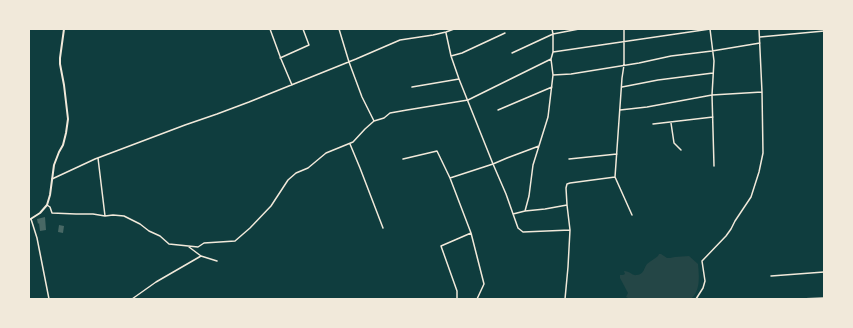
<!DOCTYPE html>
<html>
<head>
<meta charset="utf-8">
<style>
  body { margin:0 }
  #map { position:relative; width:853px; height:328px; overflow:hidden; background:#0f3d3e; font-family:Roboto,sans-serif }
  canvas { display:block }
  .frame { position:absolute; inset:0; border:30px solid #f1e9da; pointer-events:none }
</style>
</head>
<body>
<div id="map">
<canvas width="853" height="328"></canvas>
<div class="frame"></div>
</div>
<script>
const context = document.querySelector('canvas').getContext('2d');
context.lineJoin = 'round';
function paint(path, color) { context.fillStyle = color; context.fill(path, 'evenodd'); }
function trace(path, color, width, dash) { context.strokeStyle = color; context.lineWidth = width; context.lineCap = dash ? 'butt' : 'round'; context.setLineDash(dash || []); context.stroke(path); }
const green = new Path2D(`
  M659,254H661L667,258H670L675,257L689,256L698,264C699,276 701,290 691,299H630L626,297L628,293L620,278V275H623L625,274L624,271C630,271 632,276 637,275C644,274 644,268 647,264C650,261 655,259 658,256Z`);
const building = new Path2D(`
  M45,217L46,230L40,231L39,223L38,224L37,219Z
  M59,225L64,226L63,233L58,232Z`);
const minor = new Path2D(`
  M270,29L281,59L292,85
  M624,29V65L622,78L615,177L632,215
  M710,29L714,61L712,95L714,166
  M446,33L451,56L459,79L493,164L506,194L518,228L523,232L570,230
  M760,37L824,31
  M553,52L710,29
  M512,53L553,34L579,29
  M451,56L462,53L505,33
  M280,58L309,45L303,29
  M553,75L571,74L639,63L671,56L712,51L760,43
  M412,87L459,79
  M622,87L658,80L713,73
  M498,110L552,87
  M620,110L647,107L712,95L762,92
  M374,121L384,118L390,113L407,110L468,100L551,59
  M671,123L674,143L681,150
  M653,124L713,117
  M350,144L360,168L383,228
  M98,158L105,216
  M403,159L437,151L450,178L493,164L507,158L539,146
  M569,159L617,154
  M450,178L471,233L484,284L477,299
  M52,179L95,159L185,125L217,114L249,102L356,59L400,40L433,35L446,32L454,29
  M47,205L50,207L52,213L76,214H93L105,216L113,215L124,216L140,224L149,231L160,236L169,244L198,247L204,243L235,241L250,228L271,206L288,180L296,173L308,168L326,153L353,142L365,129L374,121L362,97L349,62L339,29
  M525,211L545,209L567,205
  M513,214L525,211L529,196L533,165L548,117L553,75L551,59L553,52V34L552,29
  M31,219L37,238L49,299
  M189,247L201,256L217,261
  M771,276L824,272
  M132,299L156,282L201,256
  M457,299V291L441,246L471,233
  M565,299L568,267L570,230L567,205L566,188L567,184L570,183L615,177
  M696,299L703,288L705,281L702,261L726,236L731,229L735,221L751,197L759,172L763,153L762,92L759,29
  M800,299L824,298`);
const tertiary = new Path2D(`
  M29,220L40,213L47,205L50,195L54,165L59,152L63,145L66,133L68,119L64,85L60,64V58L64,29`);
paint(green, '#244646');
paint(building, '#486865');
trace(minor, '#f1e9da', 1.5);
trace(tertiary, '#f1e9da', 2);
</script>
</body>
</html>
